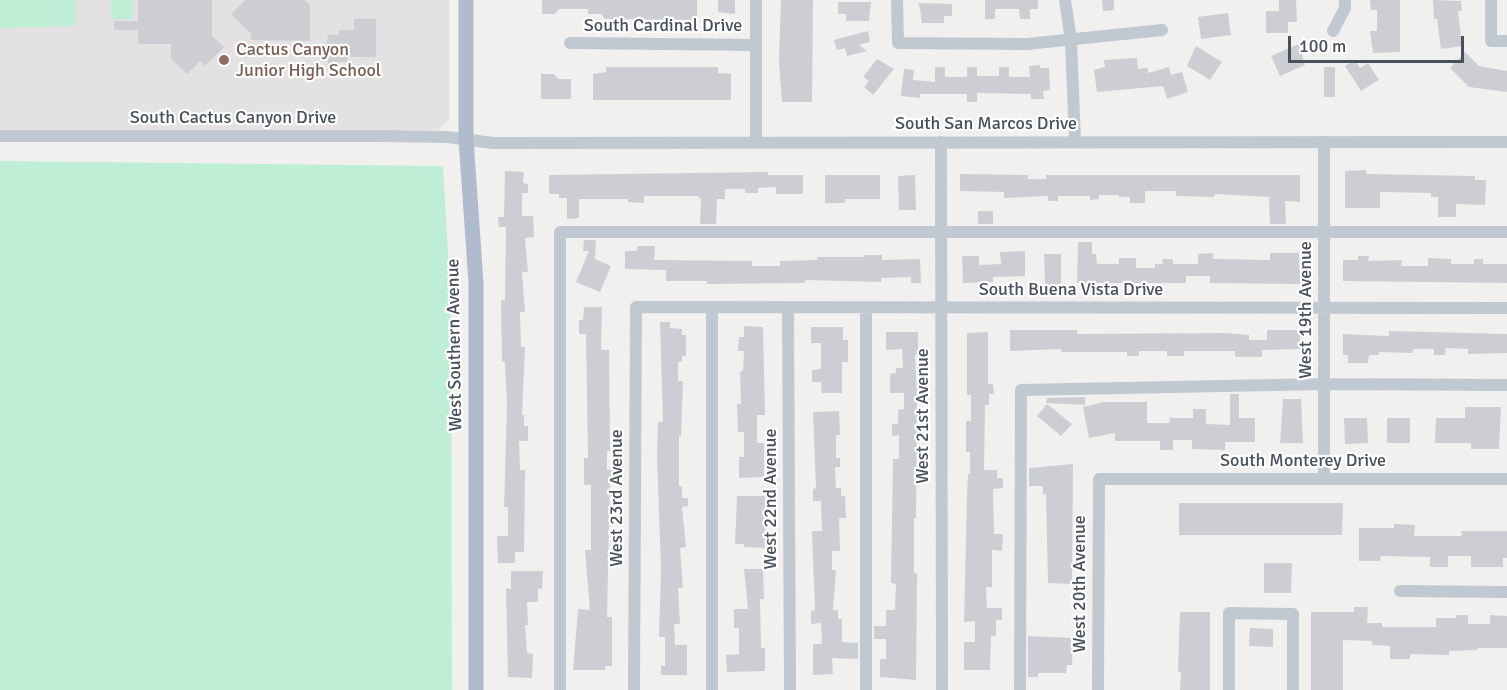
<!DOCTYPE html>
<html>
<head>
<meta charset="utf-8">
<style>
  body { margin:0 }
  #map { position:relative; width:1507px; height:690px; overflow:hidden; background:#f2f0ef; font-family:Signika,sans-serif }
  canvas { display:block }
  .scale { position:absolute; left:1288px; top:36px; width:176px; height:27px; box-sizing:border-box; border:3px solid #48505c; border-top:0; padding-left:8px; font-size:18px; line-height:21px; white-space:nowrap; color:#48505c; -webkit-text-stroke:4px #fff; paint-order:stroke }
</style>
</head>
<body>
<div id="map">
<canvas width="1507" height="690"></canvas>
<div class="scale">100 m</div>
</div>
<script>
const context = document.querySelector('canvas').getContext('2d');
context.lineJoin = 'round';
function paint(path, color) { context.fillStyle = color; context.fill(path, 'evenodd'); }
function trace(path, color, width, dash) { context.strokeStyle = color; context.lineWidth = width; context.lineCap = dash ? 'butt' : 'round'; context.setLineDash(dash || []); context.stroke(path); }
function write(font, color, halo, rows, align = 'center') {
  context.font = font + ' Signika,sans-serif'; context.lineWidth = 4.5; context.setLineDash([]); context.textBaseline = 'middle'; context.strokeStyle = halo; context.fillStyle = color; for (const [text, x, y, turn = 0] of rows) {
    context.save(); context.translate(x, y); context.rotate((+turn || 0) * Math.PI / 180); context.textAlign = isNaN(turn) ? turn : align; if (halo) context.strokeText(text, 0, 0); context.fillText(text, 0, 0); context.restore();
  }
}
const education = new Path2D(`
  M0,0H449V120L438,130L0,131Z`);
const green = new Path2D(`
  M0,0H76V26L0,28Z
  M111,0H132V19H111Z
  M0,161L443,166L451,304L452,690H0Z`);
const building = new Path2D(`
  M138,0H212V36L224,47L205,66L200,61L187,74L171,59V44H138V30H114V21H138Z
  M245,0H304L310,5V41L251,40V34L231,14Z
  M542,0H697V20L605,19L601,14H588V9H559L555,14H542Z
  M718,0H735V14L718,12Z
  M781,0H813L812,102H782L779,61Z
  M985,0H1038V9H1030V19H1020L1019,9H995V19H985Z
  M1102,0H1114V10L1103,11Z
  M1279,0H1296L1297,22H1288V33H1266V11H1279Z
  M1370,0H1400V52L1373,53L1370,31H1377V10H1371Z
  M1433,0L1461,1L1462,11H1458L1462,46L1441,49L1437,19H1434Z
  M838,2H871L869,21H846V14H838Z
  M919,3L952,4V16H944V23H922Z
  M1228,13L1231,35L1201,39L1198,17Z
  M354,19H376V57H347V62H340V68H328V56H325L328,35H339V30H354Z
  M868,31L870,42L859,45L867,51L847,56L845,48L837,50L834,40Z
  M1299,44L1305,65L1280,76L1271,56Z
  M1196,46L1222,62L1210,80L1187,66Z
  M1465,52L1479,66L1507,71V92L1469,87L1450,68Z
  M1137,58L1138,69L1148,68V73L1169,67L1171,75L1182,72L1188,92L1167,99L1163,86L1097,92L1094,70L1105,67L1104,60Z
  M877,59L894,69L873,95L864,87L869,81L863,77Z
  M1355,60L1360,68L1368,63L1379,80L1361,91L1345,66Z
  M1040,65V68H1049L1050,90L1043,91L1044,99H1031V94L977,93V102H967V94H920V98L901,96L904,69L914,70L913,80L935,82V67H945V77H967V67H977V76H999V67H1009V77H1030L1029,66Z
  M606,67H718V73L731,74V100H593V74L606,72Z
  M1324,67H1335V97H1324Z
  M541,74H554L558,79H571V99H541Z
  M1366,170V174L1475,176V180H1486L1485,205L1456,204V217H1438V197H1431V193L1380,192V208H1345V171Z
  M505,171L524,172L523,183L528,184V193H522V216H533L534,237L525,238L528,272H522L525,312H520L521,347H525L522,415H524V426H528V441H519L520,470H525L524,552H515V563H498L497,536H508V507H504L507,406L505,362H502L501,300H505L506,227H499L498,217H504Z
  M768,172V175H803V194H776V187L758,188V193H745V189H725V199H717L716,224H700L701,199L698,196H644V203L628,202V199H579V218L567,219V198H559V194H549V175Z
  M960,174L1028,175V179H1046V175H1300V202L1285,201L1286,224H1270L1269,197L1215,194L1214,197L1176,196V191H1145V203H1130V197H1119V195H1099V199L1090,200V196H1058V201H1048V196L1004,198V192L960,191Z
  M825,175H880V199H845V203H825Z
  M915,175L916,210H899L898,176Z
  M978,211H993V224H978Z
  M584,240H596L595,259L611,266L600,292L576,282L589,251H583Z
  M1078,242H1092V254H1096L1097,264H1119V258H1136V268H1155V264H1163L1162,259H1173V264H1198V254L1213,253V259L1270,260V253H1299L1300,284L1210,283V276H1186V283H1077Z
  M637,246H655L654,260L752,261V266H780V261L817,260V257H864V255H882V260L920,259L921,283H911V277L881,278V282L805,280V283L707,284V281H666V270L625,269V251H637Z
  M1025,251V276L993,277V282L963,283L962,256H979V265L1001,264L1000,252Z
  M1044,254H1061V285H1045Z
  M1358,256H1369L1368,261L1402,260L1401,266H1428V258L1451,259V264H1474V259H1483V264H1507V283L1343,281V260H1358Z
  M584,307H602L601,350H609L610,451H607V470H614V478H610L607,617H612V666H605V670H573L578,609L590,610L585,550H591V485H584V458H588L586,334H579V320H583Z
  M660,322H670V328L682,329V335H686V356H682V362H678V381H683L681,436H679V486H682V498H688V506L682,507L686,547L680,548L683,588H678L680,624H674L675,645H687V675H661V666H665V637H659L661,569L657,457L658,422H663Z
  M744,326L763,327L765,415H757V443H764V477L739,478V457H744V432H738L737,404H741L740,372L743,371L744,351H738L739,337H744Z
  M811,327H843V340H848V362H842V393H822L821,382H812V370L821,369V343H811Z
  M1010,330H1077V334L1226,333L1249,335V340H1267V330H1300L1301,349L1262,350V357H1235V351H1184V356H1167V351H1139V356H1127V352H1061V349L1010,351Z
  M1389,331L1507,334V353L1468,354V349L1446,348L1445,355H1434V349H1413V353L1379,352V355H1369L1368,363H1348V355H1343V334L1389,336Z
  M886,332H918V355H915L917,395L916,518H914V573H917L916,680L880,677V659H886V639H874V626H886V610H895L896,584L891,583L893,459H899V435L892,436V424H898V410L904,409V393H890V374L896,373V368H903L902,349L886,350Z
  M988,332V384H993L994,394H989V405H985L984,470H997V478H1003V488L993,489L994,534H1003L1002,551L992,550V587H986L987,608H1002V620H996V636H991L990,670H964V642H975V621L964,622L967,497L968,474H970V452H966V421H971V395H967V333Z
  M1230,394H1239V418H1255V442H1225V450L1192,449V440H1173V450H1160V441H1115V433L1089,438L1083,407L1104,402H1147V423H1170L1169,418H1193V409H1206V424L1230,425Z
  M1085,397V405L1046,403L1047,398Z
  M1283,399H1301L1303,443H1280Z
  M1047,404L1072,424L1061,436L1037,416Z
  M1465,407H1501L1499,449H1471V443H1435L1436,418H1465Z
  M839,411L840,435H836V458H840V467H835L836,488H841V496H845L846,518H839L840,551H832V570H836L833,610H838V619H842V642L858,643V659L832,658L833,674L813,675V644H822L821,623L811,624V611L815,610L812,531H822L821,501H813V489L816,488L813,412Z
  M1344,418H1367L1368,443L1345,444Z
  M1387,418H1410V443H1387Z
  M1073,464L1072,584L1048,583L1046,494H1043V486H1029V468Z
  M737,496H765V548L744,547V544H735Z
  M1179,503H1343L1342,535H1179Z
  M1394,524L1415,525L1414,536H1462L1461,531H1507V558H1503V567H1471V556H1448V567H1430V557L1381,556L1380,561H1359V528H1394Z
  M1264,563H1292L1291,593H1264Z
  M744,569H763L764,599H760L761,648H765V671L727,672L726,655L739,654V628H734V609H748Z
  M511,571H543L542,589L538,588V602H527L528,625H525L527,653L533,654L532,678L508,677L506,588L511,589Z
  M1354,607H1368L1367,623H1382V627H1436V618H1456V615H1468V624H1490V615L1507,616V648H1478V650L1449,651V655L1410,654V659H1390V646L1372,645V641L1343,640V690H1311V612H1354Z
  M1180,612H1210V690H1180L1181,672H1178Z
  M1250,628L1273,629V647L1249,646Z
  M1028,636L1073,638L1072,665H1067L1066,673H1038V677H1028Z`);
const minor = new Path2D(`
  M756,0V142
  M897,0L898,43L1027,44L1162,30
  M1065,0L1071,40L1075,142
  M1491,0V41H1507
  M1333,31L1345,8V0
  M570,43L756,45
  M0,136H380L447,137L493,143L1507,142
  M941,142L942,690
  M1324,142V479
  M712,308V690
  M788,309L790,690
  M1400,591L1507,592
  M560,690V232H1507
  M634,690L636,307L1507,308
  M866,690V309
  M1020,690L1021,390L1324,384L1507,385
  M1098,690L1099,479H1507
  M1229,690V613L1293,614V690`);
const major = new Path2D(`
  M466,0V139L476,283V690`);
const markers = [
  [224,60,6,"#8d6e63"]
];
const streetNames = [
  ["South Cardinal Drive",663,26],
  ["South Cactus Canyon Drive",233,118],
  ["South San Marcos Drive",986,124],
  ["South Buena Vista Drive",1071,290],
  ["West 19th Avenue",1306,310,-90],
  ["West Southern Avenue",455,345,-91],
  ["West 21st Avenue",923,416,-90],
  ["South Monterey Drive",1303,461],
  ["West 23rd Avenue",617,498,-90],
  ["West 22nd Avenue",771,499,-90],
  ["West 20th Avenue",1080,584,-90]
];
const educationNames = [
  ["Cactus Canyon",236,50],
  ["Junior High School",236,71]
];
paint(education, '#e3e1e1');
paint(green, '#bfeed7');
paint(building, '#ccced4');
trace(minor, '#c0c8d1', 12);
trace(major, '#b0bbcd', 15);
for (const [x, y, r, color] of markers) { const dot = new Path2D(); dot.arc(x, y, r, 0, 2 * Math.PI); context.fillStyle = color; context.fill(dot); trace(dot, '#fff', 2); }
write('18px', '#48505c', '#fff', streetNames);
write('18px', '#785e54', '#fff', educationNames, 'left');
</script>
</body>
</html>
